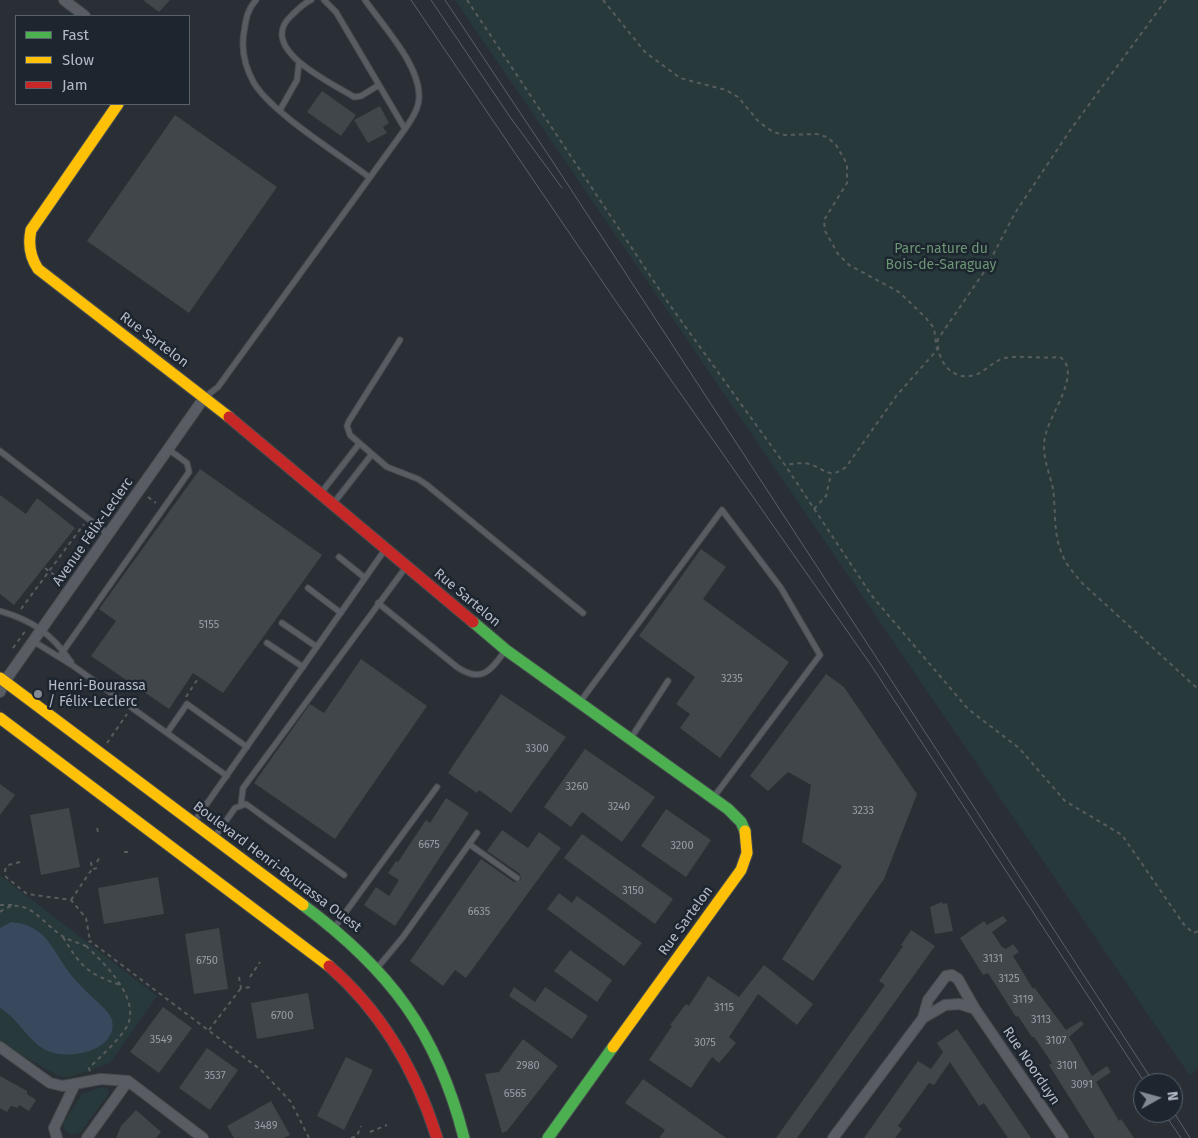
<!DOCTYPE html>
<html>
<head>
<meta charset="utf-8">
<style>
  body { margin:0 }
  #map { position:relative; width:1198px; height:1138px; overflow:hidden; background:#292f35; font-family:"Fira Sans",sans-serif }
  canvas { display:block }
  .legend { position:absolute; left:15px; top:15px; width:175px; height:90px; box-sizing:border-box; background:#1d252f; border:1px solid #59616b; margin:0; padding:6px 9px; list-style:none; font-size:15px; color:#b3bbc6 }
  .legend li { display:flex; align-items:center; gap:10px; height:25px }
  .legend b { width:25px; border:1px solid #59616b }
  .north { position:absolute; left:1133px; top:1073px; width:50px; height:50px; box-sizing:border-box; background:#1d252f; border:1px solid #59616b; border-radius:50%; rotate:83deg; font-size:14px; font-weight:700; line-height:20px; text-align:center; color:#b3bbc6 }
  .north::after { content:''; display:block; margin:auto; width:18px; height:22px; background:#838a93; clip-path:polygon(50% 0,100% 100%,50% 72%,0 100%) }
</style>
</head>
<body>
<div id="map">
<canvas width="1198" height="1138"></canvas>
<ul class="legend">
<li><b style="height:6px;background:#4caf50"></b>Fast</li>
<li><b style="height:6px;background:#ffc107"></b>Slow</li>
<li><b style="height:6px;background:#c62828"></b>Jam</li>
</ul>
<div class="north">N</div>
</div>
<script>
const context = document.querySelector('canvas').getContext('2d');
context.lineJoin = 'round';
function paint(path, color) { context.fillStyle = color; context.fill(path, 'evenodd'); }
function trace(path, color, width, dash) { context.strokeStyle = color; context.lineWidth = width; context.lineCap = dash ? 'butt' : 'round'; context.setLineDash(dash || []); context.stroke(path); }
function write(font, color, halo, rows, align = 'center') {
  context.font = font + ' "Fira Sans",sans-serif'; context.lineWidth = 5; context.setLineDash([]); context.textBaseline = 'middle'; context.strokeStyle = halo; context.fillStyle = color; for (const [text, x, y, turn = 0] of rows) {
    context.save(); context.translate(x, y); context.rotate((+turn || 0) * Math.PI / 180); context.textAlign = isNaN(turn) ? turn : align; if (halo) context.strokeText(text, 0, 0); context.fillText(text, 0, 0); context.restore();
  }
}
const green = new Path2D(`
  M455,0H1198V1068L1190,1076Z
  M0,875L157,996L110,1063L73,1076L63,1077L55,1074L0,1043Z
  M102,1087L108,1089L109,1093L80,1133L71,1135L64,1129L63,1123L82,1094Z`);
const water = new Path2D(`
  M11,922C22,923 29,925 39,932C52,942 59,960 69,972C73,978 79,984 84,989C91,997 110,1011 112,1020C119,1050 69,1061 48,1051C28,1042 19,1019 0,1008V928Z`);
const building = new Path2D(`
  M143,0H170L159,12Z
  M322,91L356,115L341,136L307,112Z
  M380,106L389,123L383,127L387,133L368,143L354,120Z
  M175,115L277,187L189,313L87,241Z
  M200,469L322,555L223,693L193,673L169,709L91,656L116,621L99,609Z
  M0,495L26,514L37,498L75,528L14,605L0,594Z
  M701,549L726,567L703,599L789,662L720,758L680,728L690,714L676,704L695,677L639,636Z
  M361,659L427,706L335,839L254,783L310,704L324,713Z
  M826,674L844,687L917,794L884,879L813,981L782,959L842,866L802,842L811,785L788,772L768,791L750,776Z
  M501,694L566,737L511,813L479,790L477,793L448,773Z
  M585,749L655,797L622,842L582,812L571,827L544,807Z
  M0,784L15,795L0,815Z
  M446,798L469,813L395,926L364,905L376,887L389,896L399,880L388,873L396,861L398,862L426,820L430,823Z
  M69,808L80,867L41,875L30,815Z
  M666,809L711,840L686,877L641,846Z
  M502,830L528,848L539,832L561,848L466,978L455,970L443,986L410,961L481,859L514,882L521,880L520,874L487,851Z
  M582,834L673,899L655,924L564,858Z
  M158,877L164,914L104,924L98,888Z
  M559,893L572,903L577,896L642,943L624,966L547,909Z
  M942,902L943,904L947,903L953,931L935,934L930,907Z
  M1003,916L1007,921L992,932L1002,947L1006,949L1013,944L1019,952L1013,956L1033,989L1034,987L1066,1030L1081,1021L1084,1024L1069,1037L1092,1076L1107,1066L1111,1072L1096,1082L1119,1121L1121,1119L1134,1138H1095L1049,1065L1052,1063L1034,1037H1032L1018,1016L1016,1017L988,973L983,975L960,938L984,921L987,925Z
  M219,928L228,989L194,994L185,934Z
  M911,930L935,946L797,1138H776L885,985L879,981L903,946L901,945Z
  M570,950L612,980L597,1002L554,971Z
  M764,965L813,1004L797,1025L758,994L729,1037L736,1043L719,1063L712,1057L691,1088L649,1060L672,1026L670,1025L686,1004L689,1006L708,976L739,997Z
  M514,987L535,1002L545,987L588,1016L572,1039L509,996Z
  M308,993L314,1029L257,1039L251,1003Z
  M163,1007L192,1028L159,1073L130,1052Z
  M957,1029L1031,1138H1008L984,1103L979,1106L950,1062L934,1085L929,1083L898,1126L902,1129L895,1138H864L918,1061L931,1069L943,1052L937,1043Z
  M523,1039L558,1066L507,1131L502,1133L485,1074L499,1072Z
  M207,1048L238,1070L210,1110L179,1088Z
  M346,1057L373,1070L344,1130L317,1116Z
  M0,1076L27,1091V1094L36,1100L29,1111L19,1105L18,1108L11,1106L7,1112L0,1108Z
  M643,1079L726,1138H659L665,1130L625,1103Z
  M271,1101L290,1135L284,1138H234L227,1126Z
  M136,1110L161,1132L156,1138H116L121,1126Z`);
const path = new Path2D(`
  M467,0L669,304L785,465L872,596L968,709L1019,748L1065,801L1122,835L1185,926L1194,933L1198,931
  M603,0L645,52L680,78L726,90L738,97L759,122L773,132L785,135L817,134L827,137L836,145L847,164V183L824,220L825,231L838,254L849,265L899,292L926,318L934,328L937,350L897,395L846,467C829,480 826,469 809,464C801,462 793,464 785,465
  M1166,0L1071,129L1015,213L984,272L938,339C936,359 951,382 975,375C986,371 993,361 1005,358C1019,355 1043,359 1060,357C1082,372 1051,413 1046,433C1040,453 1049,470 1053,489C1056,510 1053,534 1062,554C1066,565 1074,573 1081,582L1198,689
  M148,497L156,503
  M814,509L826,496L831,474
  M45,568L62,581
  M21,609L84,524
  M13,648L26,630
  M186,697L197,680
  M107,743L127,714
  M97,828L98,832
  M124,852H130
  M20,862L8,865L5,870L6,877L27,894L71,900L86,918L90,941
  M91,862L92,869L99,868
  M97,862L101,855
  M71,900L92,869
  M0,905H15
  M0,912C26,892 44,926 64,937C71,941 79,943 86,946L90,941L261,1070L291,1102L309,1138
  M63,937C81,967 87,973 120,985
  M86,946C104,963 143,1000 126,1028C117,1042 101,1056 89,1068L90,1072
  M239,977L241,988L252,987
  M250,977L260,962
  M209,1030L241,988
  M370,1132L387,1125
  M351,1138L357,1136L361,1126`);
const lane = new Path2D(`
  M256,0C247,10 246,19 244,32C241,49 245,67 254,83C272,113 339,154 369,177
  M311,0C304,3 298,9 292,15C255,48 330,82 354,97L361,96L379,85
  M324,0L336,12L405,129
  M280,110L297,80L299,62
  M400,340L349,421L347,426L350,435L387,467L418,479L427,485L583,613
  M205,397L218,387L405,129C411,120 419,109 419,97C420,65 383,26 365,0
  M0,451L108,534
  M321,493L359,444
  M333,504L372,454
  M339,557L365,578
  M308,588L341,613
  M378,603L457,667C482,684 491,670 505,651
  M0,611C32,620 52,634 71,662
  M282,623L317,647
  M33,641L72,665L227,776
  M267,643L303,667
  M59,657L189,472L187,463L168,449
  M580,702L722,510L781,588L820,655L713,798
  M167,733L187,704L247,747
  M631,738L668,681
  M241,804L243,788L406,567
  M194,822L384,551
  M214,838L235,808L246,804L344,875
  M469,844L517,878
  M334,928L437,787
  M378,967L403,937L477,833`);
const street = new Path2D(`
  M64,0L85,16
  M0,692L5,681L204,398
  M923,1018L928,1000L946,976L952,975L958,979L975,1009
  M0,1047L50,1083L63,1086L101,1079L128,1081L203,1138
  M57,1138L54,1128L75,1084
  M87,1138L128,1081
  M833,1138L923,1018L945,1005L960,1004L975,1009L1063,1138`);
const fast = new Path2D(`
  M473,622L506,650L728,809L741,822L745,831
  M303,905C390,970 437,1032 464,1138
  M548,1138L613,1047`);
const slow = new Path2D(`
  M118,104L31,230C28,244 30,257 38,269L229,417
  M0,678L303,905
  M0,718L329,966
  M613,1047L741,870L747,853L745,831`);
const jam = new Path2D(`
  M229,417L473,622
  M329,966C382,1012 416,1071 437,1138`);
const tram = new Path2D(`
  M411,0L617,303L871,665L1145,1083
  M431,0L510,117L562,188
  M445,0L555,165L1154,1083
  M1173,1111L1190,1138
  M1164,1113L1181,1138`);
const markers = [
  [38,694,5,"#838a93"]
];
const numberNames = [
  ["5155",209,625],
  ["3235",732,679],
  ["3300",537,749],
  ["3260",577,787],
  ["3240",619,807],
  ["3233",863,811],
  ["6675",429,845],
  ["3200",682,846],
  ["3150",633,891],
  ["6635",479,912],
  ["3131",993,959],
  ["6750",207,961],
  ["3125",1009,979],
  ["3119",1023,1000],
  ["3115",724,1008],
  ["6700",282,1016],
  ["3113",1041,1020],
  ["3549",161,1040],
  ["3107",1056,1041],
  ["3075",705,1043],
  ["2980",528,1066],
  ["3101",1067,1066],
  ["3537",215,1076],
  ["3091",1082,1085],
  ["6565",515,1094],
  ["3489",266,1126]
];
const parkNames = [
  ["Parc-nature du",941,249],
  ["Bois-de-Saraguay",941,265]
];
const streetNames = [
  ["Rue Sartelon",154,340,37],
  ["Avenue Félix-Leclerc",93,532,-55],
  ["Rue Sartelon",467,598,40],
  ["Boulevard Henri-Bourassa Ouest",277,867,37],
  ["Rue Sartelon",686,921,-54],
  ["Rue Noorduyn",1031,1066,56]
];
const poiNames = [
  ["Henri-Bourassa",48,686],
  ["/ Félix-Leclerc",48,702]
];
paint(green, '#27393b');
paint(water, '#38495e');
paint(building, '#41464b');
trace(lane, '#474b50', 7);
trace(street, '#474b50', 12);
trace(fast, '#474b50', 13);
trace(slow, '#474b50', 13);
trace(jam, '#474b50', 13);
trace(path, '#575c60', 2, [4, 4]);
trace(lane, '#595d63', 5);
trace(street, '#595d63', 10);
trace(fast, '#4caf50', 11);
trace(slow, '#ffc107', 11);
trace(jam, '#c62828', 11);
trace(tram, '#5d6167', 1);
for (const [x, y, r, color] of markers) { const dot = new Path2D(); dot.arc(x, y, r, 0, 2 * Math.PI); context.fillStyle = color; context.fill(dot); trace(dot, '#1d252f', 2); }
write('11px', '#969ea7', null, numberNames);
write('14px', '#6b9574', '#1d252f', parkNames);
write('14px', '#b3bbc6', '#1d252f', streetNames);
write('14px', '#b3bbc6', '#1d252f', poiNames, 'left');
</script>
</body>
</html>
